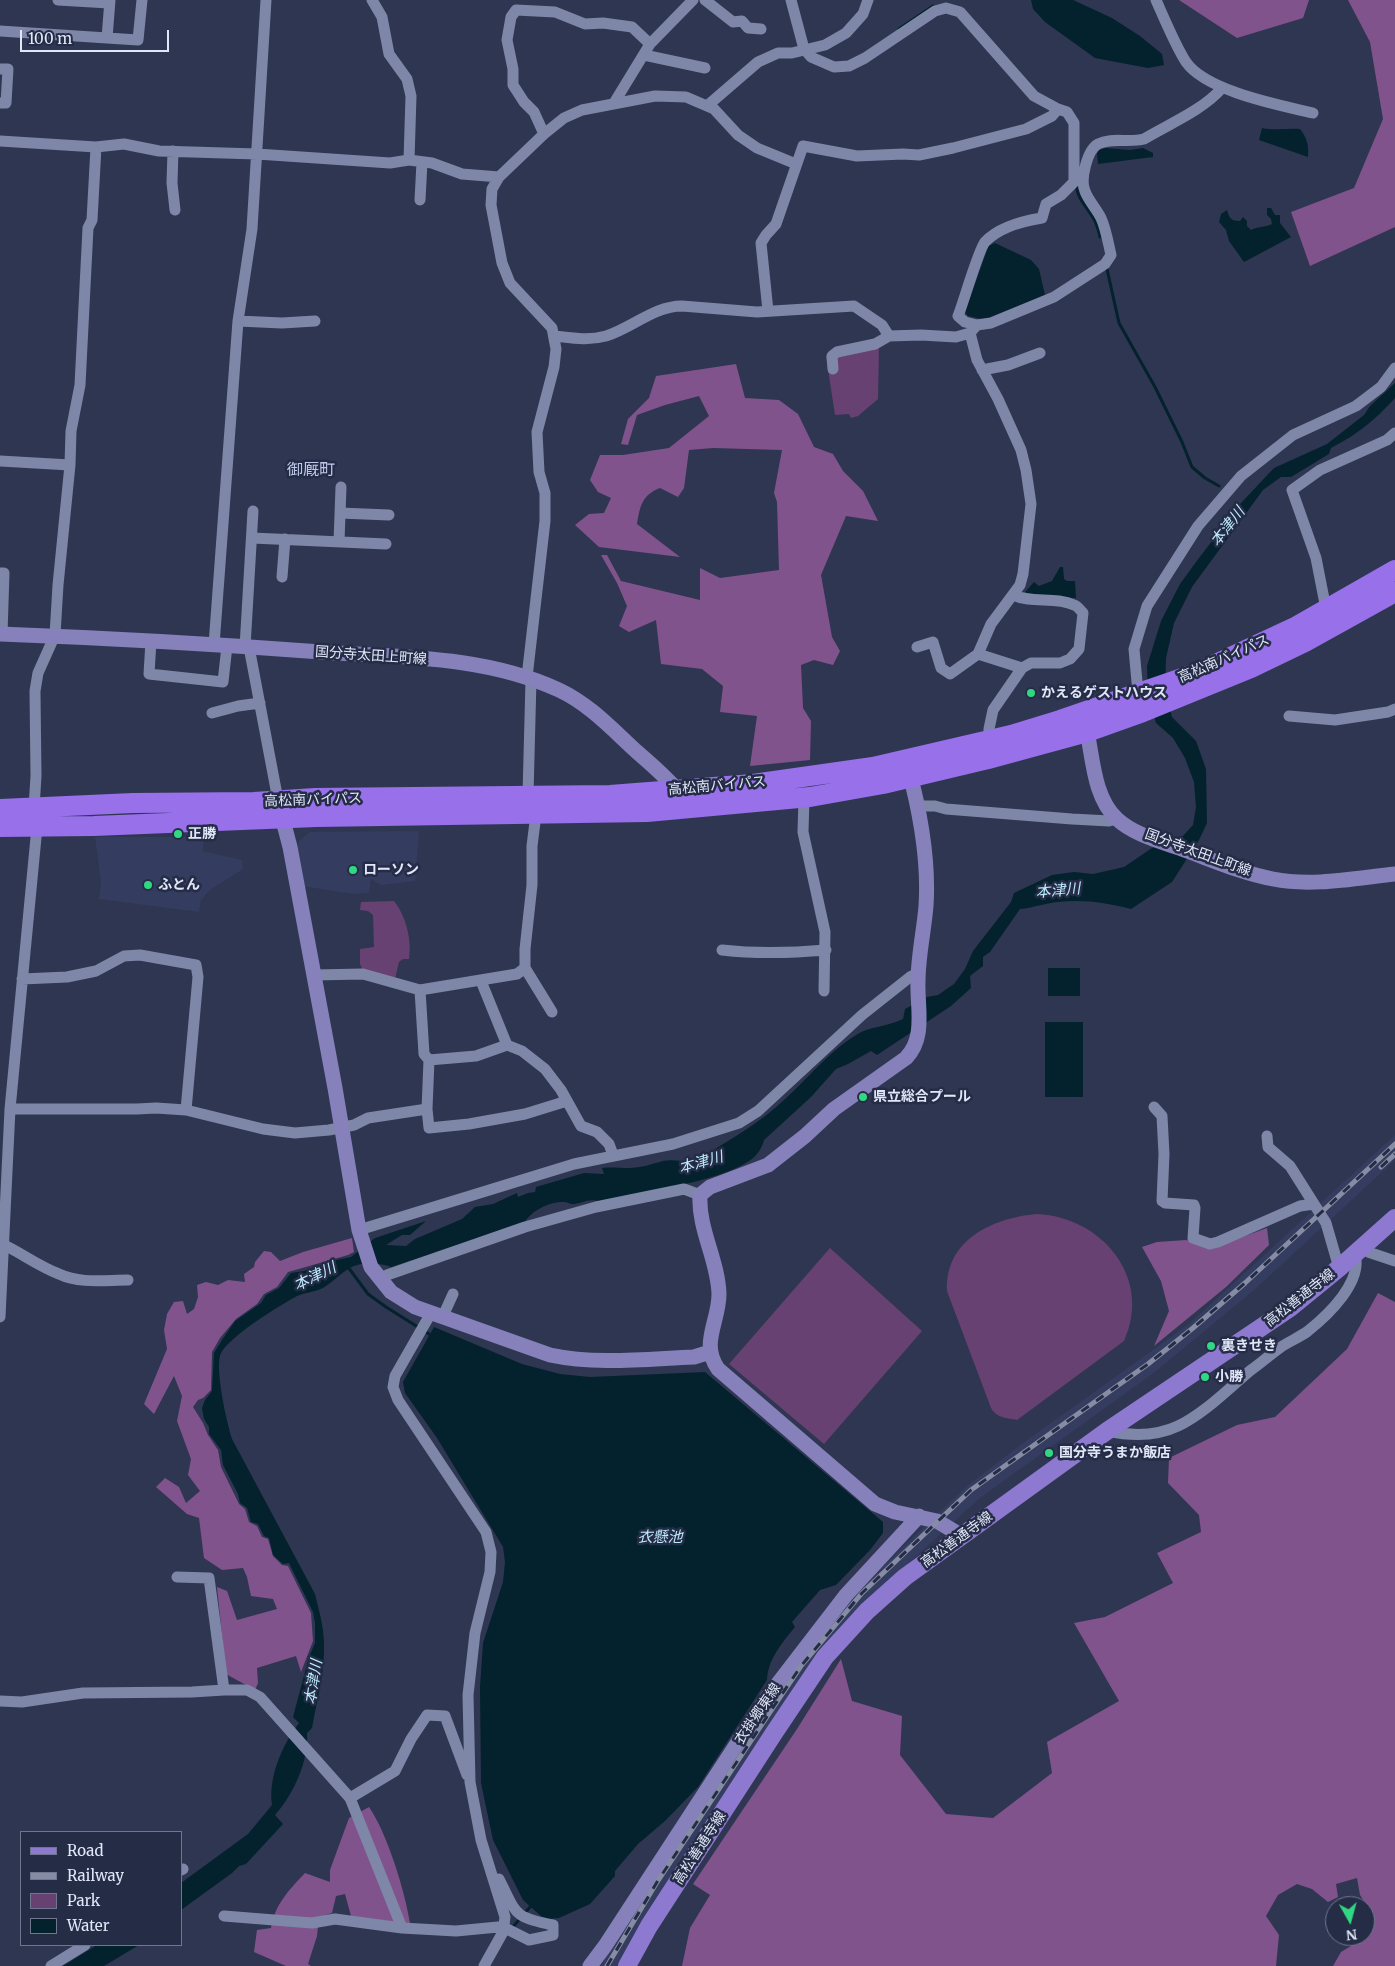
<!DOCTYPE html>
<html>
<head>
<meta charset="utf-8">
<style>
  body { margin:0 }
  #map { position:relative; width:1395px; height:1966px; overflow:hidden; background:#2f3651; font-family:Merriweather,serif }
  canvas { display:block }
  .legend { position:absolute; left:20px; top:1831px; width:162px; height:115px; box-sizing:border-box; background:#252c46; border:1px solid #70768d; margin:0; padding:6px 9px; list-style:none; font-size:15px; color:#e1e6f8 }
  .legend li { display:flex; align-items:center; gap:10px; height:25px }
  .legend b { width:25px; border:1px solid #70768d }
  .north { position:absolute; left:1325px; top:1896px; width:50px; height:50px; box-sizing:border-box; background:#252c46; border:1px solid #70768d; border-radius:50%; rotate:173deg; font-size:14px; font-weight:700; line-height:20px; text-align:center; color:#e1e6f8 }
  .north::after { content:''; display:block; margin:auto; width:18px; height:22px; background:#30d883; clip-path:polygon(50% 0,100% 100%,50% 72%,0 100%) }
  .scale { position:absolute; left:20px; top:30px; width:149px; height:22px; box-sizing:border-box; border:2px solid #e1e6f8; border-top:0; padding-left:6px; font-size:15px; line-height:18px; white-space:nowrap; color:#e1e6f8; -webkit-text-stroke:4px #252c46; paint-order:stroke }
</style>
</head>
<body>
<div id="map">
<canvas width="1395" height="1966"></canvas>
<ul class="legend">
<li><b style="height:6px;background:#8d79cf"></b>Road</li>
<li><b style="height:6px;background:#868ca3"></b>Railway</li>
<li><b style="height:14px;background:#674171"></b>Park</li>
<li><b style="height:14px;background:#03222d"></b>Water</li>
</ul>
<div class="north">N</div>
<div class="scale">100 m</div>
</div>
<script>
const context = document.querySelector('canvas').getContext('2d');
context.lineJoin = 'round';
function paint(path, color) { context.fillStyle = color; context.fill(path, 'evenodd'); }
function trace(path, color, width, dash) { context.strokeStyle = color; context.lineWidth = width; context.lineCap = dash ? 'butt' : 'round'; context.setLineDash(dash || []); context.stroke(path); }
function write(font, color, halo, rows, align = 'center') {
  context.font = font + ' Merriweather,"Noto Sans JP",serif'; context.lineWidth = 5; context.setLineDash([]); context.textBaseline = 'middle'; context.strokeStyle = halo; context.fillStyle = color; for (const [text, x, y, turn = 0] of rows) {
    context.save(); context.translate(x, y); context.rotate((+turn || 0) * Math.PI / 180); context.textAlign = isNaN(turn) ? turn : align; if (halo) context.strokeText(text, 0, 0); context.fillText(text, 0, 0); context.restore();
  }
}
const built = new Path2D(`
  M419,831L415,881L381,885L371,879L369,893L353,894L302,886L296,856L299,841L310,832Z
  M95,837H205L202,851L242,860L243,869L210,890L201,900L199,912L99,899L101,883Z
  M1395,1135V1160L1253,1291L1155,1372L980,1498L869,1599L619,1966H601L614,1943L769,1703L858,1590L967,1486L1023,1443L1189,1324Z`);
const green = new Path2D(`
  M879,346L878,399L858,416L851,418L849,414L835,415L826,356Z
  M394,901C406,916 412,940 409,959H403L399,962L395,979L363,971L360,964V949L374,947L373,915L368,911L360,910L361,902Z
  M1037,1214C1102,1217 1153,1278 1124,1341L1017,1420C1007,1418 996,1418 991,1408L947,1291C945,1240 992,1218 1037,1214Z
  M830,1248L922,1331L824,1444L729,1364Z`);
const forest = new Path2D(`
  M1179,0H1309L1303,18L1237,38Z
  M1348,0H1395V227L1310,266L1291,212L1354,188L1383,119L1370,42Z
  M736,364L745,398L779,400L798,414L814,447L833,454L843,471L863,491L878,521L846,516L821,575L832,637L840,651L833,665L814,660L801,665L803,708L811,721L810,760L750,766L757,716L720,712L723,686L702,669L661,664L656,620L629,632L619,626L627,606L617,583L601,555H607L621,581L700,600V568L720,578L779,570L777,502L774,493L782,450L713,448L689,450L684,488L678,497L660,488C642,495 640,506 637,524L680,557L599,547L575,525L589,514L604,513L611,498L598,492L590,480L600,455H623L669,448L709,416L699,396L665,405L637,415L628,445L621,444L628,419L649,398L656,376Z
  M1267,1228L1269,1245L1226,1287L1154,1346L1169,1311L1161,1281L1142,1247L1157,1242L1186,1240L1215,1247Z
  M352,1238L354,1252L348,1255L288,1272L277,1287L264,1294L257,1304L236,1319L220,1338L212,1352L211,1390L203,1398L198,1400L193,1407L203,1423L208,1435L218,1450L221,1467L239,1504L245,1509L249,1522L257,1526L262,1537L268,1539L273,1556L282,1565L288,1566L311,1613L313,1641L301,1672L296,1656L257,1668L258,1683L255,1690L226,1674L217,1587L227,1591L237,1620L277,1609L273,1599L251,1596L247,1577L243,1568L222,1570L204,1558L199,1518L187,1514L156,1487L165,1478L179,1487L186,1503L200,1491L188,1475L191,1459L177,1421L182,1396L174,1376L154,1414L144,1404L167,1349L164,1330L167,1314L174,1302L183,1301L187,1314L194,1309L198,1297L197,1285L206,1282L218,1285L228,1280L245,1282L244,1274L254,1267L255,1262L264,1251L271,1252L280,1261L303,1252Z
  M1378,1293L1395,1302V1966H1333L1341,1952L1366,1937L1365,1917L1371,1912L1360,1895L1357,1878L1336,1884L1338,1897L1328,1902L1312,1889L1297,1884L1278,1895L1266,1916L1279,1935L1276,1966H682L690,1928L710,1895L693,1884L797,1729L841,1659L852,1701L902,1716L900,1755L946,1814L993,1818L1052,1773L1047,1742L1119,1701L1074,1623L1105,1617L1173,1583L1157,1553L1201,1532L1199,1515L1168,1483L1169,1458L1237,1425L1275,1417L1347,1349Z
  M369,1807C387,1833 405,1891 410,1923L393,1924L351,1916L345,1894L336,1896L332,1913L319,1917L317,1936L308,1964L311,1966H286L254,1952L257,1930L271,1928C275,1904 289,1890 305,1873L330,1882V1870L349,1818Z`);
const water = new Path2D(`
  M1031,0H1073L1112,18L1140,36L1162,54L1164,65L1148,68L1095,58L1045,22L1033,9Z
  M1262,128C1274,131 1287,128 1300,129C1307,138 1309,145 1308,157L1259,140Z
  M1105,148L1130,150L1143,148L1153,153V157L1098,164L1097,154L1099,150Z
  M1267,208H1271L1275,215H1280V223L1291,237L1244,262L1229,241L1226,230L1219,222L1221,214L1227,210C1229,218 1231,221 1240,221L1243,217L1247,221V226L1251,230C1258,226 1264,228 1272,224L1271,219L1267,215Z
  M995,243L1031,260L1039,269L1045,295L988,318L982,319L968,316L965,312L987,250L988,246Z
  M1395,383V398C1375,420 1358,434 1331,448L1329,454L1291,477H1281L1263,490L1192,587L1174,623L1166,658L1165,690L1172,717L1196,741L1206,769L1207,823L1199,840L1172,882L1131,909C1107,903 1084,899 1058,902C1045,903 1033,908 1020,909L990,952L983,957V966L970,976L971,988L951,1006L877,1055L871,1051L848,1064L836,1069L811,1097L764,1140C762,1148 757,1156 749,1161C713,1184 642,1191 599,1201C586,1198 582,1204 572,1204C570,1204 567,1202 564,1202C550,1201 531,1211 524,1223L391,1267C382,1263 363,1262 354,1266C344,1270 335,1280 326,1286C318,1292 306,1292 297,1296C279,1306 231,1335 221,1353C214,1366 227,1424 232,1439L315,1594C319,1611 324,1627 324,1644C325,1671 317,1700 312,1728L307,1733C309,1761 293,1795 275,1815L283,1824L246,1864L239,1866L232,1873L181,1910V1883L248,1834L272,1805C268,1778 282,1745 299,1723L293,1717L309,1657L315,1643V1623L313,1612L289,1563L283,1564L273,1555L269,1538L264,1536L258,1524L251,1522L247,1508L240,1503L238,1494L223,1465L221,1450L209,1434V1427L204,1419L202,1408L205,1400L212,1391L214,1353L222,1340L235,1321L261,1303L266,1295L279,1288L291,1273L304,1271L336,1260L351,1257L375,1238L426,1221L410,1235H402L386,1245L406,1246L415,1239L462,1219L475,1207L493,1204L517,1193L518,1197L528,1193L535,1192L536,1187L584,1173L604,1174L602,1168C612,1167 619,1168 629,1168C641,1168 652,1164 663,1161C679,1158 690,1166 710,1158L712,1151C733,1138 756,1124 775,1108C803,1085 825,1054 856,1035C870,1026 887,1027 903,1019L905,1009L927,997L938,995L954,984L965,969L973,951L1011,902L1014,893L1052,875L1074,872L1093,874L1124,867L1152,848L1181,838L1193,825L1196,807L1194,782L1185,758L1173,738L1156,723L1148,696L1147,666L1161,621L1180,584L1196,562L1241,503L1274,468L1327,444L1364,415L1370,406Z
  M1060,567H1063L1064,579L1067,581H1075L1076,598L1031,596L1025,592L1034,582L1039,586L1052,581Z
  M1048,968H1080V996H1048Z
  M1045,1022H1083V1097H1045Z
  M434,1327L522,1364L560,1374L590,1377L705,1372L883,1522V1533L870,1550L836,1585L820,1590L792,1622L795,1627C782,1643 768,1659 767,1680L698,1787L665,1821L638,1844L615,1871V1876L590,1904L559,1918L550,1919L542,1917L523,1900L493,1840L481,1783L480,1687L483,1643L503,1582L505,1562L503,1547L437,1438L405,1393L403,1382Z
  M97,1945H139L104,1966H63Z`);
const stream = new Path2D(`
  M899,29L933,6
  M1077,184C1075,197 1089,209 1095,221C1097,226 1099,231 1100,237
  M1107,269L1119,323L1155,387L1182,442L1192,467L1205,478L1219,486
  M348,1267L368,1294L386,1307L429,1334
  M512,1928L530,1907`);
const street = new Path2D(`
  M58,0L109,3
  M372,0L382,17L389,54L407,79L411,96L409,160
  M705,0L733,22L742,21L748,28L761,29
  M791,0L804,49L811,57L834,67L849,66L865,58L935,11L946,8L960,12L1034,96L1058,109L1067,112L1074,123V182L1061,195L1046,204L1042,218C1023,221 999,227 985,242C979,248 963,304 958,316L965,322L977,325
  M1156,0C1164,18 1176,47 1186,62C1206,91 1279,105 1313,113
  M0,31L107,38L110,0
  M107,38L138,40L142,0
  M644,55L705,68
  M0,69H8L6,103H0
  M614,103L650,44L693,0
  M707,106L758,62L778,53H792L825,45L846,33L863,14L868,0
  M544,134L534,112L524,102L513,85V69L507,40L511,17L516,10L555,12L585,24L603,23L632,27L650,44
  M0,141L96,147L124,144L159,151L257,154L390,163L409,160L432,163L462,174L499,177
  M173,151L172,183L175,210
  M420,200L422,162
  M768,311L761,243L766,235L776,224L803,146L857,156L903,154L919,155L953,148L1026,129L1052,116L1058,109
  M238,321L282,323L315,321
  M554,336C572,338 588,341 606,336C632,328 654,306 682,306L757,312L854,306L882,325L889,336L921,335L956,337L970,333L977,325L991,323L1054,297L1105,264L1111,255C1108,242 1106,229 1101,218C1096,208 1088,200 1085,191C1080,180 1087,150 1098,144C1111,137 1129,143 1144,139C1169,124 1203,110 1222,88
  M833,369L832,356L837,352L875,344L889,336
  M982,370L1008,365L1040,353
  M0,461L70,465
  M340,513L389,515
  M252,538L386,544
  M339,542L341,487
  M0,573H4L2,634
  M282,577L285,539
  M1326,609L1316,558L1292,490L1320,470L1387,440L1395,433
  M151,641L149,674L223,682L227,646
  M214,645L238,321L252,229L266,0
  M245,647L253,511
  M249,647L278,800
  M917,647L933,642L941,668L950,674L978,654L991,624L1020,585L1023,574L1031,504L1026,470L1021,450L998,399L977,360L970,333
  M978,654L1022,668
  M527,677L545,521V493L539,472L537,432L554,367L556,349L552,328L510,283L502,263L491,205L492,189L499,177L544,134L564,118L582,110L655,96L686,97L714,109L738,135L757,148L796,164
  M1139,693L1137,682L1134,649L1147,606L1198,526L1241,476L1293,435L1356,406L1381,387L1395,368
  M212,713L238,706L260,703
  M1289,716L1335,720L1388,712L1395,709
  M989,739V729L993,710L1022,668L1031,663H1060L1070,659L1079,649L1083,613C1080,610 1078,606 1074,605C1055,596 1032,604 1013,595
  M528,795L531,680
  M804,798L803,832L825,932L824,991
  M918,806H935L946,809L1072,819L1109,821L1117,819
  M34,808L36,776L35,691L38,673L55,635L58,585L70,465L71,431L80,385L88,228L92,220L96,147
  M722,950C757,954 791,953 826,950
  M525,968L552,1012
  M314,975L363,974L420,990L517,974L525,968V949L532,885V846L536,814
  M22,979L67,977L96,971L124,956L140,955L196,965L198,977L186,1110
  M481,981L507,1045L522,1051L545,1069L561,1090L581,1126L597,1132L609,1144L613,1155
  M429,1060L476,1056L507,1045
  M1154,1107L1162,1116L1164,1154L1162,1201L1165,1203L1194,1205L1195,1208L1193,1238L1210,1244L1218,1242L1300,1206L1314,1204
  M10,1109H137L156,1108L186,1110L263,1129L295,1133L329,1130L354,1125L368,1118L427,1109L429,1060L424,1054L420,990
  M427,1109L429,1128L469,1124L525,1114L567,1101
  M1267,1136L1268,1147L1290,1166L1326,1223L1339,1268
  M359,1230L574,1164L673,1144L739,1123L758,1111L862,1015L910,977L918,973
  M0,1243C20,1252 38,1266 59,1274C80,1284 105,1280 128,1280
  M1362,1248L1368,1252L1395,1261
  M380,1279L387,1275L525,1227L596,1207L684,1189L700,1195
  M431,1313L395,1376L393,1387L398,1400L486,1532L491,1552L490,1572L475,1633L468,1695L470,1782L481,1840L505,1917L503,1932
  M443,1316L453,1294
  M0,1317L10,1109L37,827
  M1107,1431C1131,1436 1157,1436 1178,1426C1204,1414 1229,1388 1251,1370C1261,1363 1271,1354 1281,1347C1290,1341 1300,1337 1308,1331C1328,1315 1363,1282 1355,1254
  M177,1577L209,1578L224,1690
  M0,1701L22,1702L83,1693L192,1692L224,1690H247L260,1697L350,1798L395,1771L411,1739L427,1715L445,1716L467,1775
  M350,1798L402,1928
  M181,1870L183,1869
  M499,1879C517,1914 512,1917 553,1925V1935L529,1940L503,1927
  M224,1916L312,1923L335,1919L402,1928L456,1931L498,1927L503,1932L484,1966
  M51,1966L85,1945`);
const secondary = new Path2D(`
  M0,634C107,638 214,644 321,652C401,657 486,656 559,690C589,704 612,729 636,751C652,765 669,779 682,796
  M1085,722C1093,753 1092,796 1117,819C1133,834 1159,841 1179,848C1210,859 1241,873 1273,879C1312,887 1356,878 1395,874
  M908,767C920,811 929,861 926,906C924,931 918,956 918,982C917,1008 926,1037 906,1058L834,1109L805,1136L768,1165L710,1187L700,1195C698,1229 718,1260 719,1294C719,1322 700,1343 718,1369L875,1504L895,1512L937,1521L962,1536
  M280,809L290,847L335,1088L359,1230L371,1267L391,1292L415,1307L550,1355C597,1365 646,1359 694,1357L710,1352
  M590,1966L605,1946L766,1699L846,1595L919,1516`);
const primary = new Path2D(`
  M627,1966L649,1926L774,1733L825,1657L867,1611L905,1577L1107,1431L1290,1308L1339,1268L1395,1218`);
const highway = new Path2D(`
  M0,809L133,803L254,802L315,798L610,795L753,784L873,767L1011,735L1060,720L1194,674L1297,626L1395,570
  M0,827L94,826L316,817L647,812L810,797L883,784L988,759L1087,732L1143,712L1251,668L1305,642L1395,592`);
const rail = new Path2D(`
  M1381,1167L1395,1154
  M607,1966L657,1882L774,1706L801,1666L862,1593L971,1490L1148,1364L1193,1328L1245,1283L1395,1144`);
const markers = [
  [1031,693,5,"#30d883"],
  [178,834,5,"#30d883"],
  [353,870,5,"#30d883"],
  [148,885,5,"#30d883"],
  [863,1097,5,"#30d883"],
  [1211,1346,5,"#30d883"],
  [1205,1377,5,"#30d883"],
  [1049,1453,5,"#30d883"]
];
const streetNames = [
  ["国分寺太田上町線",371,656,4],
  ["高松南バイパス",1224,659,-24],
  ["高松南バイパス",717,786,-5],
  ["高松南バイパス",313,800,-2],
  ["国分寺太田上町線",1198,853,20],
  ["高松善通寺線",1300,1298,-38],
  ["高松善通寺線",957,1540,-36],
  ["衣掛郷東線",758,1714,-56],
  ["高松善通寺線",700,1848,-57]
];
const poiNames = [
  ["かえるゲストハウス",1041,693],
  ["正勝",188,834],
  ["ローソン",363,870],
  ["ふとん",158,885],
  ["県立総合プール",873,1097],
  ["裏きせき",1221,1346],
  ["小勝",1215,1377],
  ["国分寺うまか飯店",1059,1453]
];
const waterNames = [
  ["本津川",1228,527,-52],
  ["本津川",1058,891,-5],
  ["本津川",701,1163,-16],
  ["本津川",315,1277,-26],
  ["衣懸池",660,1538],
  ["本津川",314,1682,-81]
];
const quarterNames = [
  ["御厩町",311,470]
];
paint(built, '#343d5f');
paint(green, '#674171');
paint(forest, '#81538d');
paint(water, '#03222d');
trace(stream, '#03222d', 3);
trace(street, '#7e87a7', 11);
trace(secondary, '#8680bb', 15);
trace(primary, '#8d79cf', 18);
trace(highway, '#9770ea', 20);
trace(rail, '#868ca3', 5);
trace(rail, '#252c46', 3, [9]);
for (const [x, y, r, color] of markers) { const dot = new Path2D(); dot.arc(x, y, r, 0, 2 * Math.PI); context.fillStyle = color; context.fill(dot); trace(dot, '#252c46', 2); }
write('14px', '#e1e6f8', '#252c46', streetNames);
write('bold 14px', '#e1e6f8', '#252c46', poiNames, 'left');
write('italic 15px', '#bdeafd', '#252c46', waterNames);
write('16px', '#bec8ea', '#252c46', quarterNames);
</script>
</body>
</html>
